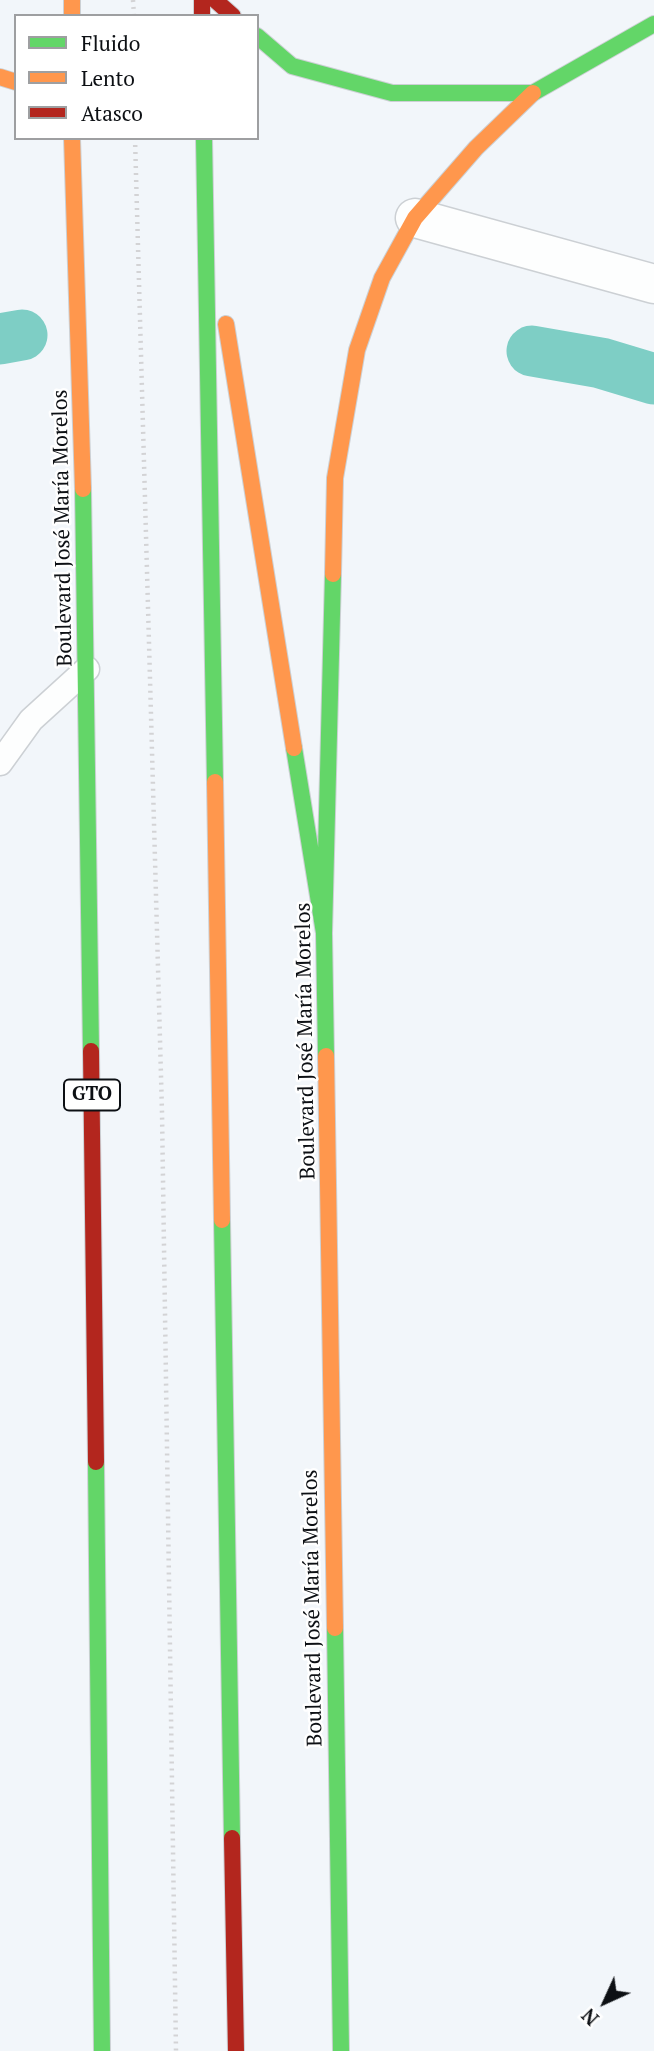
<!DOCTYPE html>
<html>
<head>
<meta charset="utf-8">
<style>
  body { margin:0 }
  #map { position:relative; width:654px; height:2051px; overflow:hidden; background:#f2f6fa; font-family:"PT Serif",serif }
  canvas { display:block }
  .legend { position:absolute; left:14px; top:14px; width:245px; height:126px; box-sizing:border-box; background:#fff; border:2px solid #9e9fa1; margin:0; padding:9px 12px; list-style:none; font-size:21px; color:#0d1014 }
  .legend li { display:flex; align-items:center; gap:14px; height:35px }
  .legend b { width:35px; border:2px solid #9e9fa1 }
  .north { position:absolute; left:570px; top:1967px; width:70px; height:70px; -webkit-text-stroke:5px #fff; paint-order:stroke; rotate:225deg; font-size:19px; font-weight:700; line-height:28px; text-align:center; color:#0d1014 }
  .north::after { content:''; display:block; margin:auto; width:24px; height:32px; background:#0d1014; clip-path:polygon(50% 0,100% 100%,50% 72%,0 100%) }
</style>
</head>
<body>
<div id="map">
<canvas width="654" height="2051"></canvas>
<ul class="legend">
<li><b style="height:9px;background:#63d668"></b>Fluido</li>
<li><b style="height:9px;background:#ff974d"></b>Lento</li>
<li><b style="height:9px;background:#b3261e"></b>Atasco</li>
</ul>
<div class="north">N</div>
</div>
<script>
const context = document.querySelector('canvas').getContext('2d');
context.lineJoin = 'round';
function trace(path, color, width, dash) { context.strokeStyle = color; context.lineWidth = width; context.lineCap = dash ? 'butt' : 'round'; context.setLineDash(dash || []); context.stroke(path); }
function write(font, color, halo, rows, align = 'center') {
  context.font = font + ' "PT Serif",serif'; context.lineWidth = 5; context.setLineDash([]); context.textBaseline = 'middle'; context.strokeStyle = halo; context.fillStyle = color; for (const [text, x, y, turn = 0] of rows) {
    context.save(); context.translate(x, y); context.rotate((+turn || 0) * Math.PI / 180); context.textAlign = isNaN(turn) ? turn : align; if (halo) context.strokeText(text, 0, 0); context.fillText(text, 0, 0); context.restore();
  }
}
const canal = new Path2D(`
  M0,339L22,335
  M532,351L601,363L654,379`);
const path = new Path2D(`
  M133,0L134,16
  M135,138L162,1112L176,2051`);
const lane = new Path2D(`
  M0,763L31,720L87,669`);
const street = new Path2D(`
  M415,218L654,284`);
const fast = new Path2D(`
  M257,36L292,66L392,93H533L654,24
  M204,138L215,782
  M83,489L91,1051
  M294,748L324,933
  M326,1056L324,933L333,574
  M222,1220L232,1838
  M96,1462L102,2051
  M335,1628L341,2051`);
const slow = new Path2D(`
  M72,0V16
  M0,77L16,82
  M72,138L83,489
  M226,324L294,748
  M333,574L335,478L357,350L382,278L415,218L476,148L533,93
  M215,782L222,1220
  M326,1056L335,1628`);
const jam = new Path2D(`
  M202,0V16
  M215,0L233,16
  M91,1051L96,1462
  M232,1838L236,2051`);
const shields = [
  [92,1095,56]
];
const shieldNames = [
  ["GTO",92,1095]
];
const streetNames = [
  ["Boulevard José María Morelos",63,528,-91],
  ["Boulevard José María Morelos",306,1041,-91],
  ["Boulevard José María Morelos",313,1608,-91]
];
trace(canal, '#7ecec5', 51);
trace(lane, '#ccd0d4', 27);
trace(street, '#ccd0d4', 41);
trace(fast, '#ccd0d4', 18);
trace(slow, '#ccd0d4', 18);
trace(jam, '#ccd0d4', 18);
trace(path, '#d3d3d5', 4.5, [2, 5]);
trace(lane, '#fdfefe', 24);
trace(street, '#fdfefe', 38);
trace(fast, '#63d668', 16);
trace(slow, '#ff974d', 16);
trace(jam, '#b3261e', 16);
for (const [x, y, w] of shields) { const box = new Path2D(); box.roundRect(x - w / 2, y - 15.5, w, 31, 5); context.fillStyle = '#fff'; context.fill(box); trace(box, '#0d1014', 2); }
write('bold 19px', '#0d1014', null, shieldNames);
write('21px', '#0d1014', '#fff', streetNames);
</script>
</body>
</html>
